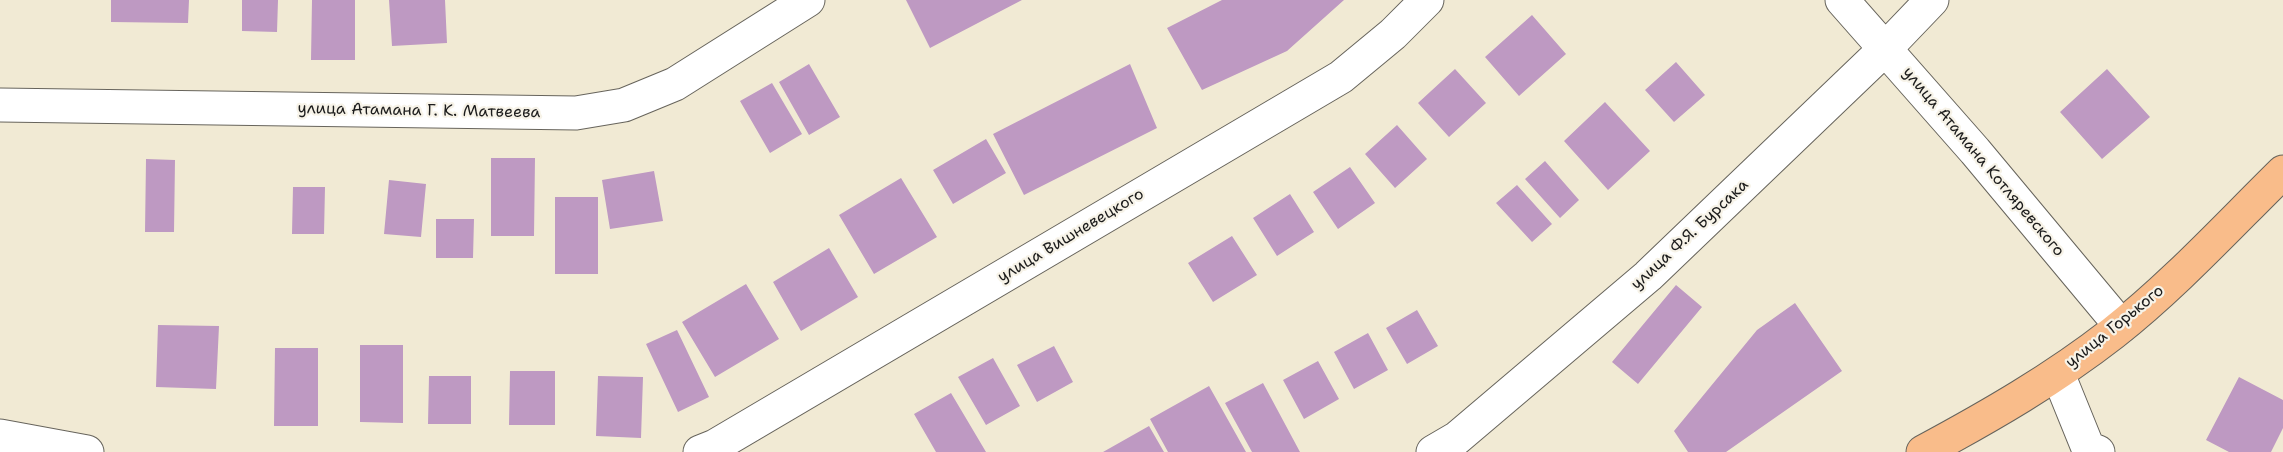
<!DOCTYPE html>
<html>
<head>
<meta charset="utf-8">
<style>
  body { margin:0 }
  canvas { display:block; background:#f1ead4 }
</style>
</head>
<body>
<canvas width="2283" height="452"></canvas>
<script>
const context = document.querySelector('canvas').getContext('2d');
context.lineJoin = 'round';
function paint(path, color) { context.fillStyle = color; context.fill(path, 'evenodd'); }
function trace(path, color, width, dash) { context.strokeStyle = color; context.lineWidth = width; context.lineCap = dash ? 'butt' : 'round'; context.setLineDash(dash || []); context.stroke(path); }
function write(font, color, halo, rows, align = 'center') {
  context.font = font + ' "Shantell Sans",sans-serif'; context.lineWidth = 4.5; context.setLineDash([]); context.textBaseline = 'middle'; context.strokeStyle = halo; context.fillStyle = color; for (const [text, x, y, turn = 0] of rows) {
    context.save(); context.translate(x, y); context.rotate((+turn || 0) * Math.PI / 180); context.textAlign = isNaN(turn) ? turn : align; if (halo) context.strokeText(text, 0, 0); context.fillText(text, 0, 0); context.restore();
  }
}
const building = new Path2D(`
  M111,0H189L188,23L111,22Z
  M242,0H278L277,32L242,31Z
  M312,0H355V60H311Z
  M389,0H445L447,43L392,46Z
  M906,0H1022L930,48Z
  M1222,0H1344L1287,51L1202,90L1167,28Z
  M1532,15L1566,54L1519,96L1485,57Z
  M1676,62L1705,95L1674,122L1645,90Z
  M809,64L840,117L809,135L779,82Z
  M1130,64L1157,128L1024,195L993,134Z
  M1455,69L1486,103L1449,137L1418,103Z
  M2107,69L2150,117L2102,159L2060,112Z
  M772,83L802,134L770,153L740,101Z
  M1605,102L1650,151L1608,190L1564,141Z
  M1397,125L1427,159L1395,188L1365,154Z
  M986,139L1006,173L953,204L933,170Z
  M491,158H535L534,236H491Z
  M146,159L175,160L174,232H145Z
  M1545,161L1579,200L1560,218L1525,179Z
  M1350,167L1375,203L1338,229L1313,192Z
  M654,171L663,221L610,229L602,180Z
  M901,178L937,237L874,274L839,215Z
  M389,180L426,184L421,237L384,234Z
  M1517,185L1552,224L1532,242L1496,203Z
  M293,187H325L324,234H292Z
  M1290,194L1314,232L1277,256L1253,218Z
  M555,197H598V274H555Z
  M436,219H474L473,258H436Z
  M1232,236L1257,275L1213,302L1188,263Z
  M829,248L858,297L801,331L773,282Z
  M746,284L779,339L715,377L682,322Z
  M1676,285L1702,307L1638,384L1612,362Z
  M1795,303L1842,371L1726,452H1688L1674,431L1757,330Z
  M1417,310L1438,346L1407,364L1386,328Z
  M158,325L219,326L216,389L156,387Z
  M677,330L709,397L678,412L646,344Z
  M1368,333L1388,370L1354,389L1334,352Z
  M360,345H403V423L360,422Z
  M1054,346L1073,382L1037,402L1017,365Z
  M275,348H318V426H274Z
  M993,358L1020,406L986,425L958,377Z
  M1318,361L1339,399L1304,419L1283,380Z
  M510,371H555V425H509Z
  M429,376H471V424H428Z
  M598,376L643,377L641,438L596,436Z
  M2239,377L2283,400V428L2271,452H2229L2206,440Z
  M1263,383L1300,452H1252L1225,403Z
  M1209,386L1246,452H1168L1150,419Z
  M951,393L986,452H936L914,414Z
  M1149,426L1164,452H1103Z`);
const minor = new Path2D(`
  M1842,0L1975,151L2121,326
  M0,105L576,113L624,105L675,84L808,0
  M2058,374L2088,448L2098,452
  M0,436L87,452
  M700,452L715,446L1341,77L1393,34L1427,0
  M1433,452L1457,438L1648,276L1886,48L1932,0`);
const major = new Path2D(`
  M1923,452C1990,416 2054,379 2113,333C2173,286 2229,225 2283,172`);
const streetNames = [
  ["улица Атамана Г. К. Матвеева",419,111,1],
  ["улица Атамана Котляревского",1983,162,50],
  ["улица Ф.Я. Бурсака",1690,235,-43],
  ["улица Вишневецкого",1071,236,-31],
  ["улица Горького",2115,327,-39]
];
paint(building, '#be99c2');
trace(minor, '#67645c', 35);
trace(major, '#67645c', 35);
trace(minor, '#fff', 33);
trace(major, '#f9bc8a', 33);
write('16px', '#1c1c1c', '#f7f3e8', streetNames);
</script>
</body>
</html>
